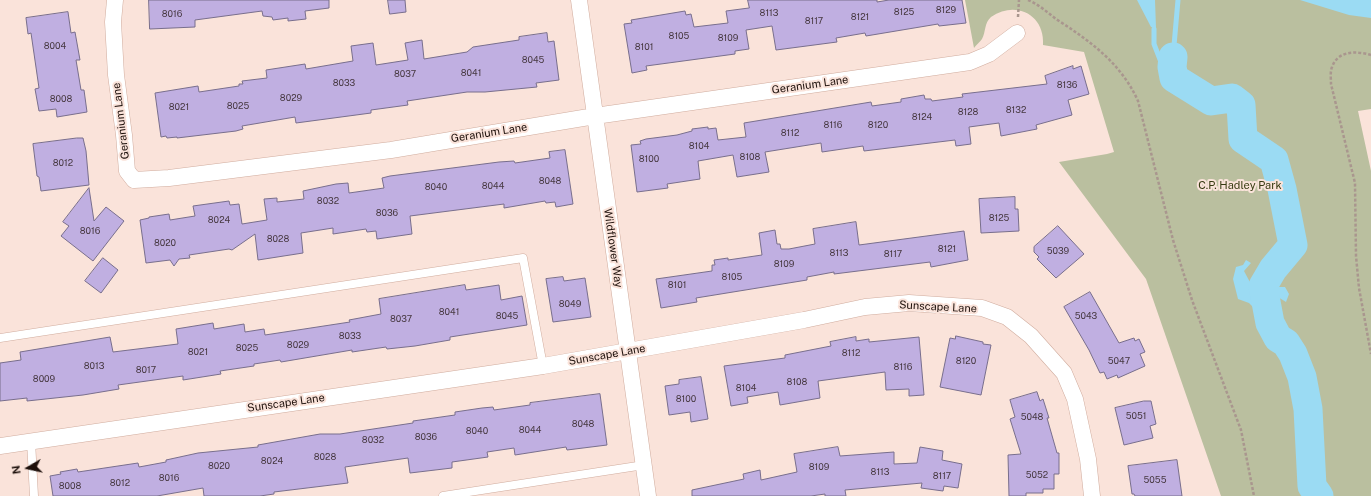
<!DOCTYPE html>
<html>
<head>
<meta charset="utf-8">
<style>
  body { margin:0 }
  #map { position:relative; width:1371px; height:496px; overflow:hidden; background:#fae3da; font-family:"Public Sans",sans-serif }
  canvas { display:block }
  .north { position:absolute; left:8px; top:448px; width:40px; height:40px; -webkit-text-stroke:3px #fae3da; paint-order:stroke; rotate:261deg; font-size:11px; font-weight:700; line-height:16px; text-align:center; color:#1d100b }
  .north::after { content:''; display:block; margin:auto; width:14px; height:18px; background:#1d100b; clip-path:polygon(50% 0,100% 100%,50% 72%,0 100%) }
</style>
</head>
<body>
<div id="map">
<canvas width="1371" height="496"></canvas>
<div class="north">N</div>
</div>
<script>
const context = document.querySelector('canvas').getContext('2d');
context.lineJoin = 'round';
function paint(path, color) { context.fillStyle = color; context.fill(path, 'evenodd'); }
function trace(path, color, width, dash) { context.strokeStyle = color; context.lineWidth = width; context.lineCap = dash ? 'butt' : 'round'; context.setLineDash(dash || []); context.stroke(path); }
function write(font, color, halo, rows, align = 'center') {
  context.font = font + ' "Public Sans",sans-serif'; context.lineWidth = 4; context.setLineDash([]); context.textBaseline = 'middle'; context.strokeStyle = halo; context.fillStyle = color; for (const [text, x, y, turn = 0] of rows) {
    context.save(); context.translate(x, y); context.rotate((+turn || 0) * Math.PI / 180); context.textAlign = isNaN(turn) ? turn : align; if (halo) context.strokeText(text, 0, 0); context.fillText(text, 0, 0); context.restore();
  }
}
const green = new Path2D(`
  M965,0H1371V109L1358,111L1371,171V496H1221L1146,279L1059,162L1107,154L1114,152L1084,52L1043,45C1045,15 1016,0 991,17C984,23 986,32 982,39C980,42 976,45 974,48Z`);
const water = new Path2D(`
  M1137,0H1155L1156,28L1151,27Z
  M1300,0H1371V18L1349,15Z
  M1246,260L1251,263L1244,271L1252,286L1259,285C1263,277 1263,267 1272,265L1273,269L1268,282L1272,287H1285L1289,294L1286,302L1273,294L1267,311L1258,312L1249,303L1238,299L1233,279L1236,267L1243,265Z`);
const stream = new Path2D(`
  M1154,29V44L1161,62L1172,67
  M1173,57L1178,0`);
const river = new Path2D(`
  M1173,57L1172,67L1174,78L1211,101L1232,98L1241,105L1243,139L1274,160L1282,189L1293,245L1273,269L1263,286L1270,323L1278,338L1286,343L1293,354L1302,377L1308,409L1312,486L1319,496`);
const building = new Path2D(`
  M149,0H329V8L305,11L306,19L288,21V18L273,20L272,17L263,16L262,11L195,20V27L150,29Z
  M388,0H405L406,12L390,14Z
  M748,0H877V2L889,0H962L966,23L939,26L938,24L866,36L865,33L836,38L837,42L776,50L772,26L746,30L749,49L735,51V54L646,66L647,70L632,73L624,24L632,23L631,20L685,11L686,15L691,14L694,27L728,23L726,11L749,8Z
  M68,12L71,33L75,32L80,60H76L81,90H84L87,112L57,117L56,109L39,111L35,89L39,88L31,33L28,34L26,18Z
  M547,33L548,42L554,41L559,80L536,83L537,87L485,92H467L407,101L408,105L371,110V113L296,123L295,117L242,126L243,129L236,131L177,138V137L167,138L166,136L161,137L155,93L198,86L199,92L239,86V84H243L242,81L267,78L266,70L305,64L306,69L353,61L351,46L373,43L376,65L408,60L405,43L422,40L424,59L467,52L473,47L519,40V37Z
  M1073,66V69L1081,66L1089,94L1068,100L1072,115L1036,125L1037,129L1001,136L999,123L969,127L971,144L956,146L955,140L864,151L863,146L822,152L821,143L765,152L769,172L737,177L733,155L698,161L700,179L667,184L668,188L637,192L631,145L641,144L640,141L646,139L677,135L692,131V129L708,127V129L716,128L718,140L746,137L744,123L871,102L872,106L901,102V99L924,95L925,99H931L932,101L963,97L962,94L1047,84L1045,76Z
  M77,138H83L86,151L89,185L41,191L39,177L37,176L33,144Z
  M565,150L573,204L556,207L555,202L546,203L545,201L504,208V204L410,216L412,234L377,239L376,231L367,232L366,229L333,234V228L301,233L303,253L258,260L255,234L232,250L229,249L189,255L190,258L179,259L174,266L170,260L146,263L140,220L149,218V217L169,214L170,220L195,216L193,206L229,201L230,205L239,204L242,224L267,220L264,199L277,198V202L304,199L303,191L336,184L348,183L349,193L384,188L382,178L390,176L499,162L514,161L515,163L550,158L549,152Z
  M89,188L94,221L106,207L124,221L93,261L61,236L69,226L63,222Z
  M1015,197V209H1018L1019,231L981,233L979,199Z
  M856,222L859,245L964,231L968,260L931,267L930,262L834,274V272L807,277V280L696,298L697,302L661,308L656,279L712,271V265H715L714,260L728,258V260L762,255L759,233L775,230L777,244H780L781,249H789L815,244L813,229Z
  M1058,226L1084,254L1056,278L1037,259L1039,257L1034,252V247Z
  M103,258L118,270L101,293L85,281Z
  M563,277L564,281L585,278L591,317L553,322L546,279Z
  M465,285L466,290L499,285L501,300L522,296L527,325L450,337V340L415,346L387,349L386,347L352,352V350L281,362L280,360L254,364V366L220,371L221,374L183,380V376L118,385L119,389L83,395L27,401V398L0,401V363L21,360L20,352L110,337L113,352L178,344L176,329L213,323L214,329L244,324L245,332L264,329L265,335L350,322L349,320L381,314L379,299Z
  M1090,292L1119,343L1134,338L1135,341L1139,339L1145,352L1140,354L1145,366L1118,378L1117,375L1107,379L1104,372L1100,373L1089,350L1064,307Z
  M956,336L983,342V344L991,345L981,395L940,387L950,338L955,339Z
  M856,337V341L869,339V342L919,337L924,395L909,396V389L886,390L885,372L818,381L820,398L780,405L778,392L747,397L748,403L731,406L724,366L785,358V355L831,346L830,342Z
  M701,377L708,419L691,422L690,412L669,415L665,386L679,384V380Z
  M1037,392L1040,401L1043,399L1049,418H1047L1057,453H1059V474H1054V489H1043V493H1026V496H1009L1008,455L1021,454L1010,419L1015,417L1010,400Z
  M600,394L607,445L567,450L566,447L515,455L514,448L487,452L488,457L452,462V468L410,473L408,458L345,467L348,483L274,492V494L260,496H204L203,488L157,496H53L50,476L61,474L60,472L77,469L78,472L138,463L139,467L166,462V460L198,453L258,447V445L320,434H340L413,423V421L455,415V412L482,408L493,407L494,410L530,405V403Z
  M1144,401H1151L1156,424L1150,426L1153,438L1124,445L1115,408Z
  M838,447L840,456L894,452V464L917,463L920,447L943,451L942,460L962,464L958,488L944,486L943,491L921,488L922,483L845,490L846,496H825V494L811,496H692V490L744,479L743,474L760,470L761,480L797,472L794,454Z
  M1177,460L1182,496H1135L1134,494H1132L1128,466Z`);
const path = new Path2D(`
  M1028,0C1038,4 1047,12 1056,19C1090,41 1121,63 1138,101L1173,240L1192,300L1241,430L1254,496
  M1018,17L1019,0
  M1371,55C1357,51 1338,50 1332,67C1330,72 1331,79 1331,84L1355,183L1356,256L1359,288L1371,354`);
const lane = new Path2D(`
  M0,338L523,258L543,366
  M31,441L34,496
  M443,496L644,465`);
const street = new Path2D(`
  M115,0L113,22L116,75L124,135L127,171L134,180L169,178L391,150L595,116L970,62L989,54L1017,33
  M579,0L648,496
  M0,446L543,366L804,320L865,307L909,303L982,308L1007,317L1031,336L1064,373L1075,399L1088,459L1092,496`);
const numberNames = [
  ["8129",946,10],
  ["8125",904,12],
  ["8113",769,13],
  ["8016",172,14],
  ["8121",860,17],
  ["8117",814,21],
  ["8105",679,36],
  ["8109",728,38],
  ["8004",55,46],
  ["8101",644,47],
  ["8045",533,60],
  ["8041",471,73],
  ["8037",405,74],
  ["8033",344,83],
  ["8136",1067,85],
  ["8029",291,98],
  ["8008",61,99],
  ["8025",238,106],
  ["8021",179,107],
  ["8132",1016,110],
  ["8128",968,112],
  ["8124",922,117],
  ["8116",833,125],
  ["8120",878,125],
  ["8112",790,133],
  ["8104",699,146],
  ["8108",750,157],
  ["8100",649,159],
  ["8012",63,163],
  ["8048",550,181],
  ["8044",493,186],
  ["8040",436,187],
  ["8032",328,201],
  ["8036",387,213],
  ["8125",999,218],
  ["8024",219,220],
  ["8016",90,231],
  ["8028",278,239],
  ["8020",165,243],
  ["8121",947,249],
  ["5039",1058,251],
  ["8113",839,253],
  ["8117",893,254],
  ["8109",784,264],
  ["8105",732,277],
  ["8101",677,285],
  ["8049",570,304],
  ["8041",449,312],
  ["8045",507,316],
  ["5043",1086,316],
  ["8037",401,319],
  ["8033",350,336],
  ["8029",298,345],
  ["8025",247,348],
  ["8021",198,352],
  ["8112",851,353],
  ["8120",966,361],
  ["5047",1119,361],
  ["8013",94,366],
  ["8116",903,367],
  ["8017",146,370],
  ["8009",44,379],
  ["8108",797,382],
  ["8104",746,388],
  ["8100",686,399],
  ["5051",1136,416],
  ["5048",1032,417],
  ["8048",583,424],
  ["8044",530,430],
  ["8040",477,431],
  ["8036",426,437],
  ["8032",373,440],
  ["8028",325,457],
  ["8024",272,461],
  ["8020",219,466],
  ["8109",819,467],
  ["8113",880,472],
  ["5052",1037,475],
  ["8117",942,476],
  ["8016",169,478],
  ["5055",1155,480],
  ["8012",120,483],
  ["8008",70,486]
];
const streetNames = [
  ["Geranium Lane",810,85,-8],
  ["Geranium Lane",121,121,-97],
  ["Geranium Lane",489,133,-9],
  ["Wildflower Way",613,248,82],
  ["Sunscape Lane",938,307,3],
  ["Sunscape Lane",607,355,-10],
  ["Sunscape Lane",286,403,-8]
];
const parkNames = [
  ["C.P. Hadley Park",1240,186]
];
paint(green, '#babf9f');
paint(water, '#9bdbf3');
trace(stream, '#9bdbf3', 5);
trace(river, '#9bdbf3', 29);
paint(building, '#c0afe1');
trace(building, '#786e8c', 1);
trace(lane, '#d0ac9e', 9);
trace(street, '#d0ac9e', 17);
trace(path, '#a9968e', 2.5, [3, 2]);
trace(lane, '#fff', 8);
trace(street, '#fff', 16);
write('9px', '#463840', null, numberNames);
write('11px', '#1d100b', '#fae3da', streetNames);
write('11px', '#363a10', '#fae3da', parkNames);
</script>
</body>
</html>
